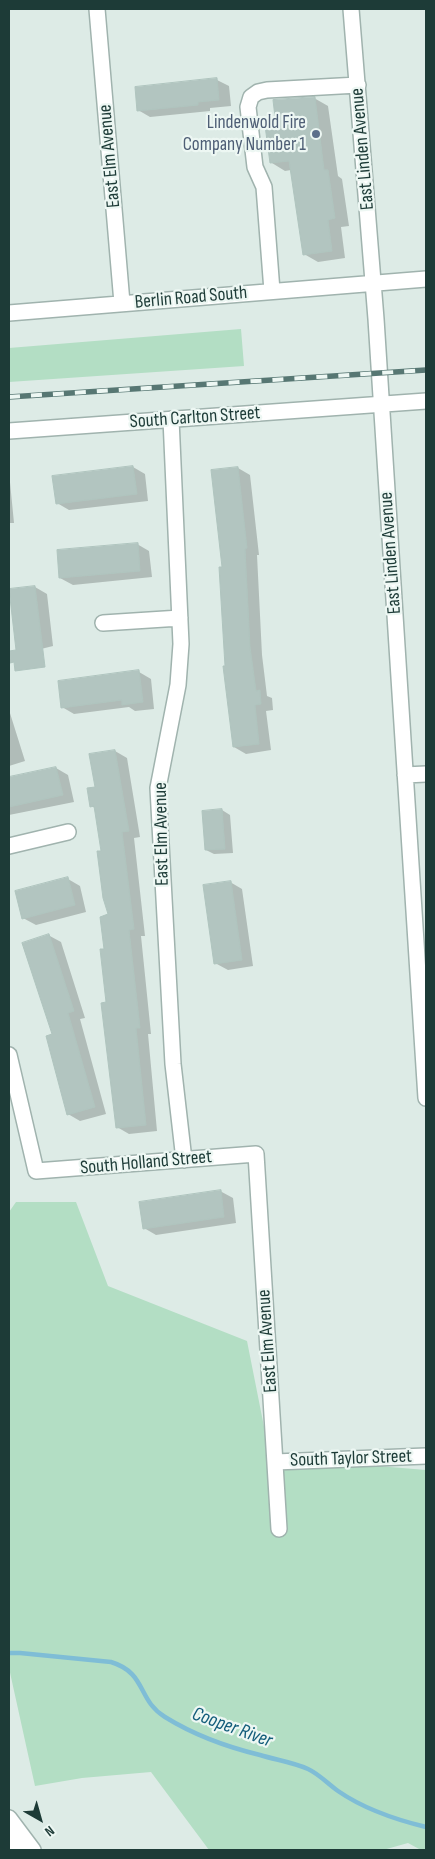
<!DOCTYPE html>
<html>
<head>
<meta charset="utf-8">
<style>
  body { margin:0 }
  #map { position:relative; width:435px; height:1859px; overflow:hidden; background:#ddebe6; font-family:"Sofia Sans Condensed",sans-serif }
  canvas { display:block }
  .frame { position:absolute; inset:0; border:10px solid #1d3b37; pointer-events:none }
  .north { position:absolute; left:15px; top:1794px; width:50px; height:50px; -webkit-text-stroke:4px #edf7f3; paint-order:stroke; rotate:142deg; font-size:14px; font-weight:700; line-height:20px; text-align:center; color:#1d3b37 }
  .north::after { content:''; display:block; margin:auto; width:18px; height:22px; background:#1d3b37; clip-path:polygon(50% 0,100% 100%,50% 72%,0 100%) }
</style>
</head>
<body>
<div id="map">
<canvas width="435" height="1859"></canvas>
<div class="frame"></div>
<div class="north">N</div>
</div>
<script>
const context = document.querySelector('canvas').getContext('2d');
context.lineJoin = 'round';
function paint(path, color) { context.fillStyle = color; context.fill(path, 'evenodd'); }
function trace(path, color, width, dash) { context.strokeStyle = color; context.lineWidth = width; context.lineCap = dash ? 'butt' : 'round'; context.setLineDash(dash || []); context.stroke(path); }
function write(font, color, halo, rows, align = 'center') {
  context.font = font + ' "Sofia Sans Condensed",sans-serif'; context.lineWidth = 4.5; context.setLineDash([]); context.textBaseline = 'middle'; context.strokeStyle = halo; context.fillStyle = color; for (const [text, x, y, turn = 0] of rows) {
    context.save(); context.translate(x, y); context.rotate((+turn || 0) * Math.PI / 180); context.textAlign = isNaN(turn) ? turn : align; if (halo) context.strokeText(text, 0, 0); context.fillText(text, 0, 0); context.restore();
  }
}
const green = new Path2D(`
  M241,329L244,366L9,382V348Z
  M16,1202H76L108,1286L247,1341L270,1457L426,1470V1850H421L408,1843L383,1850H209L151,1772L82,1778L35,1786L9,1668V1212Z`);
const shadow = new Path2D(`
  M217,80L229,86L231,106L210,108V111L150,117L138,110Z
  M314,98L328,106L338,176L342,179L349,226L341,227L345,258L318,262L304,254L291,170L285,171L272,163L276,118Z
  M133,467L145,474L148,501L69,510L57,503Z
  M238,468L250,475L259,555H257L262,655L267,696L272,698L273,710L266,711L271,750L246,754L234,747L226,667L223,568L212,471Z
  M9,472L14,523H9Z
  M137,544L149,551L152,577L73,585L60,578Z
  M35,587L47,594L53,646L29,652Z
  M139,672L151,679L154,709L135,711L129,707L74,714L62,707Z
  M9,710L25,761L9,766Z
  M115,751L127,758L140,837L134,838L145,936H141L151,1034H148L157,1131L129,1134L117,1127L106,950L109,915L103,852L95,808L91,806L96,788Z
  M56,768L68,775L74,802L9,815V778Z
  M222,810L230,815L233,853L214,854L206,850Z
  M68,879L80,886L86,912L36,925L23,918Z
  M230,882L242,889L253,966L228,970L215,963Z
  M48,935L61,942L85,1018L80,1019L106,1114L80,1121L68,1114L53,1035Z
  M220,1191L233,1198L236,1223L156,1235L144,1228Z`);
const stream = new Path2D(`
  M9,1653H20L111,1662C147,1673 137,1700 165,1717C194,1735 227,1747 260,1755C276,1760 292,1762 308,1769C319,1774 328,1784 338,1791C364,1809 397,1820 426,1827`);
const building = new Path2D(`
  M217,78L219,100L198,102V105L137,111L135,87Z
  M315,97L324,170H328L335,218L328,220L332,251L303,255L289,161L270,163L264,118L275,117L273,100Z
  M133,466L137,494L56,504L52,476Z
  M238,467L247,548L245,549L250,647L256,691L260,690L261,704L255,705L259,744L233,747L223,666H225L219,567H222L211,470Z
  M138,543L140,571L59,578L57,550Z
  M35,586L45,667L15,671L14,662L10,663L9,654V651L16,650L9,589Z
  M139,670L143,702L122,705V700L61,708L58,681Z
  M115,750L129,831L122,832L134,929L129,930L140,1028H136L146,1125L116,1128L101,1003L106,1002L100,949H104L100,917L108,914L103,898L97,851H101L94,806L90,807L87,788L95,787L89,754Z
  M56,767L63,795L9,807V777Z
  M222,809L225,849L205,850L202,811Z
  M68,877L75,905L22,919L15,891Z
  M231,881L242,960L214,964L203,885Z
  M49,934L74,1011L68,1013L95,1107L67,1115L46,1036L52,1034L22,943Z
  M221,1190L224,1217L143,1229L139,1202Z`);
const minor = new Path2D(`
  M97,9L122,303
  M351,9L376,319L426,1098
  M272,291L264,187L255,167L248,107L251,97L258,92L267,90L358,85
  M9,313L426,279
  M171,419L181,644L178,685L158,788L173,1064L184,1160
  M9,431L426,401
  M103,623L180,618
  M405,775L426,774
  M9,846L68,832
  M9,1055L36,1171L256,1154L279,1529
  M275,1462L426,1456
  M9,1818L33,1850
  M11,1825L16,1850`);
const rail = new Path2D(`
  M9,397L426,370`);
const markers = [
  [316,134,5,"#5c6f8a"]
];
const serviceNames = [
  ["Lindenwold Fire",306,123],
  ["Company Number 1",306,145]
];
const streetNames = [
  ["East Linden Avenue",363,149,-95],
  ["East Elm Avenue",110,156,-95],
  ["Berlin Road South",191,298,-5],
  ["South Carlton Street",195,418,-4],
  ["East Linden Avenue",391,553,-94],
  ["East Elm Avenue",162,834,-91],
  ["South Holland Street",146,1163,-5],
  ["East Elm Avenue",268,1341,-94],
  ["South Taylor Street",351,1459,-2]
];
const waterNames = [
  ["Cooper River",232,1728,20]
];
paint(green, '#b3dec4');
paint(shadow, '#0003');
trace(stream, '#7fbdd6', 4.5);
paint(building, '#b2c5c0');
trace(building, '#afc4be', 1);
trace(minor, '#a0b3ae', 18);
trace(minor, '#fff', 15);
trace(rail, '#577773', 5.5);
trace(rail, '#edf7f3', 4, [11]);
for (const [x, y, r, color] of markers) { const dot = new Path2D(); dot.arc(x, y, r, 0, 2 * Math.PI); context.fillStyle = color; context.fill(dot); trace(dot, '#edf7f3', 2); }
write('19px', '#4e5e75', '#edf7f3', serviceNames, 'right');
write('19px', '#1d3b37', '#edf7f3', streetNames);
write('italic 20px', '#135d7b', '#edf7f3', waterNames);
</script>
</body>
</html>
